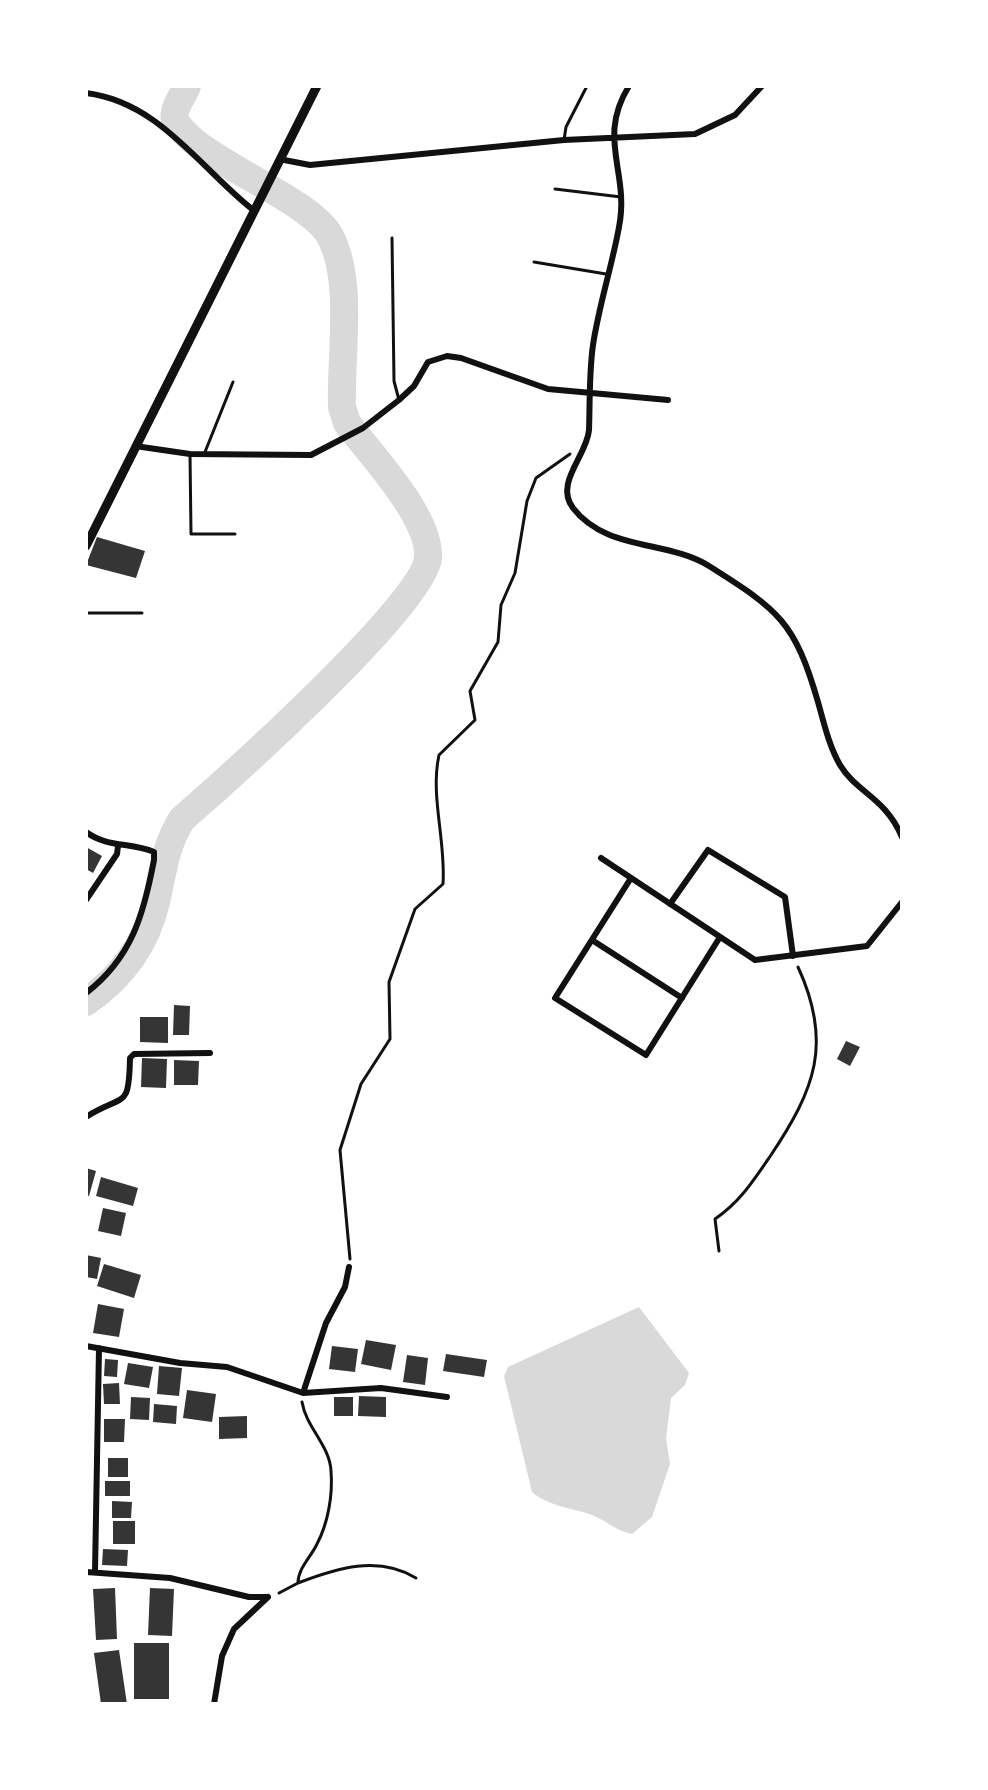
<!DOCTYPE html>
<html>
<head>
<meta charset="utf-8">
<style>
  body { margin:0 }
  #map { position:relative; width:988px; height:1790px; overflow:hidden; background:#fff; font-family:Signika,sans-serif }
  canvas { display:block }
  .frame { position:absolute; inset:0; border:88px solid #fff; pointer-events:none }
</style>
</head>
<body>
<div id="map">
<canvas width="988" height="1790"></canvas>
<div class="frame"></div>
</div>
<script>
const context = document.querySelector('canvas').getContext('2d');
context.lineJoin = 'round';
function paint(path, color) { context.fillStyle = color; context.fill(path, 'evenodd'); }
function trace(path, color, width, dash) { context.strokeStyle = color; context.lineWidth = width; context.lineCap = dash ? 'butt' : 'round'; context.setLineDash(dash || []); context.stroke(path); }
const water = new Path2D(`
  M639,1307L689,1373L685,1385L671,1398L666,1438L670,1464L652,1517L632,1534C616,1531 607,1521 592,1515C570,1507 550,1507 532,1492L504,1376L508,1367Z`);
const river = new Path2D(`
  M86,1002C122,977 146,945 156,902C163,872 165,846 182,819C226,781 424,604 428,558C431,517 371,455 347,423L342,407C340,357 354,281 330,236C312,203 226,170 191,139C185,133 178,127 175,120C172,109 183,96 187,86`);
const building = new Path2D(`
  M97,537L145,551L136,578L86,565Z
  M86,847L102,856L93,873L86,869Z
  M174,1005L190,1006L189,1035H173Z
  M140,1017H168V1043L140,1042Z
  M846,1041L860,1047L850,1066L837,1059Z
  M142,1058L167,1059L166,1088L141,1087Z
  M174,1060L199,1061L198,1085H174Z
  M86,1168L96,1171L89,1196L86,1195Z
  M101,1177L138,1188L133,1206L96,1196Z
  M103,1208L126,1213L121,1236L98,1231Z
  M86,1255L101,1258L97,1279L86,1277Z
  M104,1264L141,1275L134,1298L97,1286Z
  M98,1304L124,1309L119,1337L93,1333Z
  M366,1340L396,1345L391,1370L361,1364Z
  M332,1346L358,1349L355,1372L329,1369Z
  M446,1354L487,1360L484,1377L443,1371Z
  M407,1355L428,1358L425,1385L403,1382Z
  M105,1359L118,1360L117,1377L104,1376Z
  M128,1363L153,1367L149,1388L124,1384Z
  M159,1366L182,1368L179,1396L157,1394Z
  M119,1383L120,1404H104L103,1384Z
  M187,1390L216,1394L212,1422L183,1418Z
  M359,1396L386,1397V1417L358,1416Z
  M131,1397L150,1398L149,1420L130,1419Z
  M334,1397H353V1416H334Z
  M154,1404L177,1406L176,1424L153,1422Z
  M247,1416V1438L219,1439V1417Z
  M104,1419H125L124,1442H104Z
  M108,1458H128V1477H108Z
  M105,1481H130V1496H105Z
  M112,1501L132,1502L131,1518H112Z
  M113,1521H135V1544H113Z
  M103,1549L128,1550L127,1566L102,1565Z
  M115,1588L117,1639L96,1640L93,1589Z
  M150,1588L174,1589L172,1636L148,1635Z
  M134,1643H169V1699H134Z
  M119,1650L127,1704H101L94,1653Z`);
const path = new Path2D(`
  M719,1251L715,1219C740,1202 754,1180 771,1155C815,1089 833,1043 798,967
  M350,1259L340,1150L361,1084L390,1039L389,982L415,909L443,884C446,841 430,796 439,755L475,720L470,691L498,642L501,605L515,573L527,501L536,478L570,454
  M298,1583C337,1568 378,1555 416,1578
  M279,1593L298,1583C298,1568 311,1557 317,1544C328,1523 333,1495 331,1471C330,1446 306,1427 302,1402`);
const service = new Path2D(`
  M564,140L566,127L587,86
  M555,189L621,197
  M392,238L394,381L399,400
  M534,262L606,274
  M205,452L233,382
  M190,454L191,534H235
  M86,613H142`);
const minor = new Path2D(`
  M629,86C596,139 630,172 619,227C612,266 599,305 593,345C589,373 590,401 589,430C587,456 554,483 573,508C606,551 667,540 709,566C779,610 795,622 818,702C824,723 829,746 840,765C857,793 885,797 902,837
  M86,93C159,102 199,167 252,209
  M279,159L310,165L564,140L695,134L735,115L762,86
  M135,446L190,454L311,455L363,428L399,400L414,386L428,362L447,356L461,358L548,389L668,400
  M86,832C108,848 130,842 154,852V860C144,913 132,958 86,993
  M601,858L755,960L867,946L902,902
  M631,878L555,998L646,1055L720,937
  M86,900L117,854L118,846
  M670,904L708,850L785,897L793,956
  M592,940L682,998
  M86,1117C124,1093 129,1111 130,1058L134,1054L210,1053
  M86,1346L180,1363L227,1367L303,1393L381,1388L447,1397
  M303,1393L326,1323L345,1287L349,1267
  M86,1572L170,1578L249,1597H268
  M95,1572L99,1348
  M214,1704L222,1656L234,1629L268,1597`);
const secondary = new Path2D(`
  M86,546L317,86`);
paint(water, '#d9d9d9');
trace(river, '#d9d9d9', 28);
paint(building, '#353535');
trace(path, '#111', 3);
trace(service, '#111', 3);
trace(minor, '#111', 6);
trace(secondary, '#111', 9);
</script>
</body>
</html>
